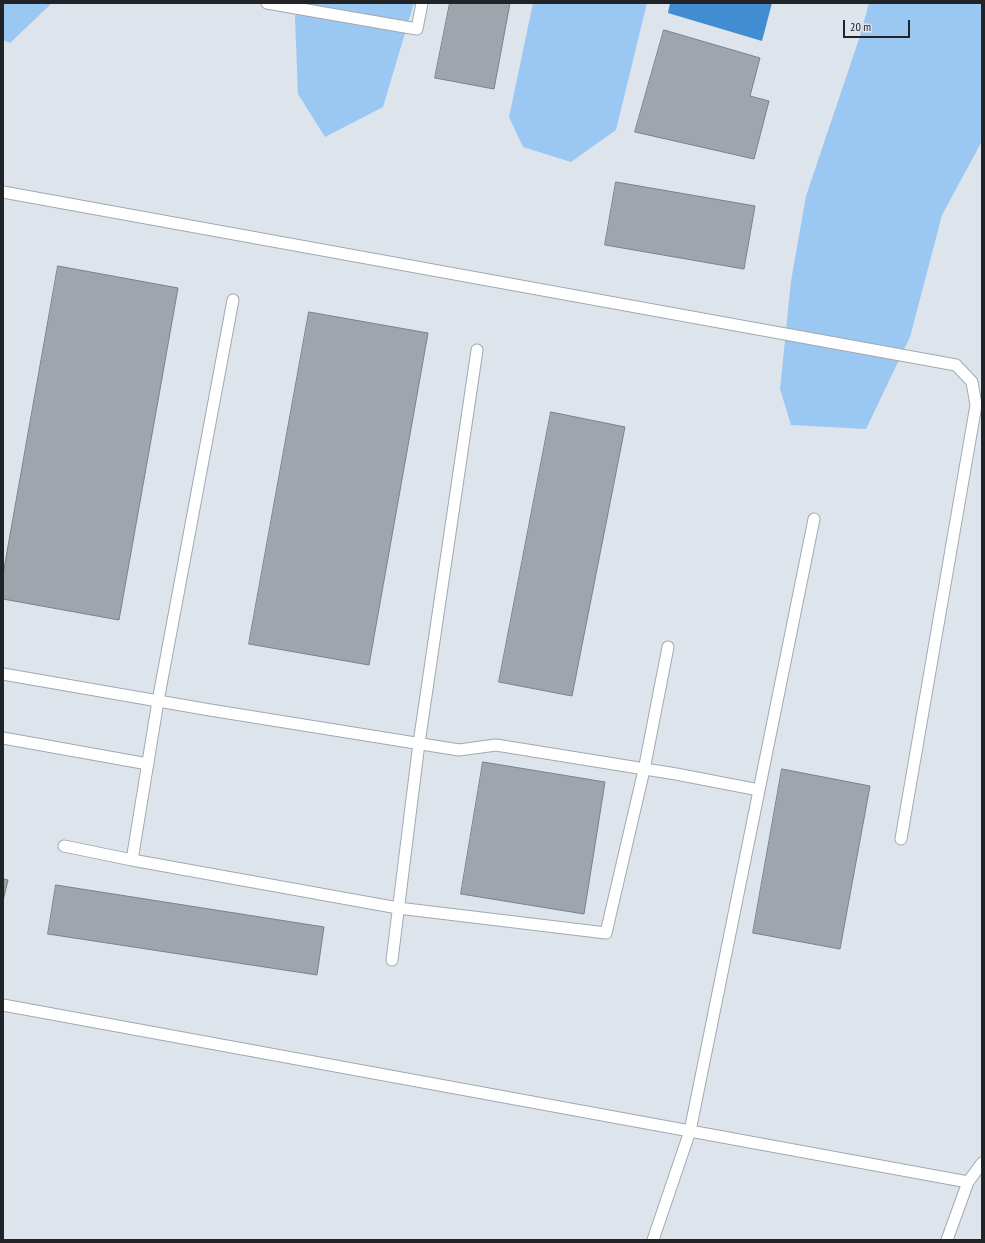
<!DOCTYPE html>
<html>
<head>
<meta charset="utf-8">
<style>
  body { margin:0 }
  #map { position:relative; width:985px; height:1243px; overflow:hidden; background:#dde4eb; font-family:"PT Sans Narrow",sans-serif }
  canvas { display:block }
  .frame { position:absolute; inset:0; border:4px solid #212326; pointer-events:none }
  .scale { position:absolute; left:843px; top:20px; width:67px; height:18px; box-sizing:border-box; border:2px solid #212326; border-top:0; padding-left:5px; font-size:12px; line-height:14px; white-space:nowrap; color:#212326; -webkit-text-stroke:3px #dde4eb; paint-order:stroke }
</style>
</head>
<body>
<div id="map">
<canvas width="985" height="1243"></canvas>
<div class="frame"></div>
<div class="scale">20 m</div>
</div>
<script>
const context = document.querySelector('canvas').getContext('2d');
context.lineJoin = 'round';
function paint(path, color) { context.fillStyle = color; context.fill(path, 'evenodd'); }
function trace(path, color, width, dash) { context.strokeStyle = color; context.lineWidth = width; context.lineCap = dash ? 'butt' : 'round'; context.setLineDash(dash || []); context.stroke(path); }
const green = new Path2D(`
  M3,3H52L10,43L3,40Z
  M297,3H414L383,107L325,137L298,94L295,18Z
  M533,3H647L616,130L571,162L523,147L509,117Z
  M869,3H982V141L942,215L910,337L866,429L791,425L780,389L791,281L806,196L860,36Z`);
const water = new Path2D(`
  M670,3H772L762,41L668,13Z`);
const building = new Path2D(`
  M450,3H510L494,89L435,78Z
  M664,30L760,58L750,96L769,101L754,159L635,132Z
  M616,182L755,206L744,269L605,245Z
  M58,266L178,288L119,620L3,599V575Z
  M309,312L428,333L369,665L249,644Z
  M551,412L625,427L572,696L499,682Z
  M483,762L605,782L584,914L461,894Z
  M782,769L870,786L840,949L753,933Z
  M3,879L8,880L3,901Z
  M56,885L324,927L317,975L48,934Z`);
const service = new Path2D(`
  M267,3L417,29L422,3
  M3,192L956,365L972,382L976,405L901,839
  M3,674L210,710L459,750L496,745L676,774L759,790
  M3,738L148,764
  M64,846L132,860L398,908L606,933L644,770L668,647
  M132,860L158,701L233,300
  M392,960L419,743L477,350
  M3,1005L968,1182
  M653,1240L690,1131L814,519
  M947,1240L968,1182L982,1163`);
paint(green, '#9bc7f3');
paint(water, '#428cd1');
paint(building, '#9ea5ac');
trace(building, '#7a8187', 1);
trace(service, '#a2a9af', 13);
trace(service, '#fff', 11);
</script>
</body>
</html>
